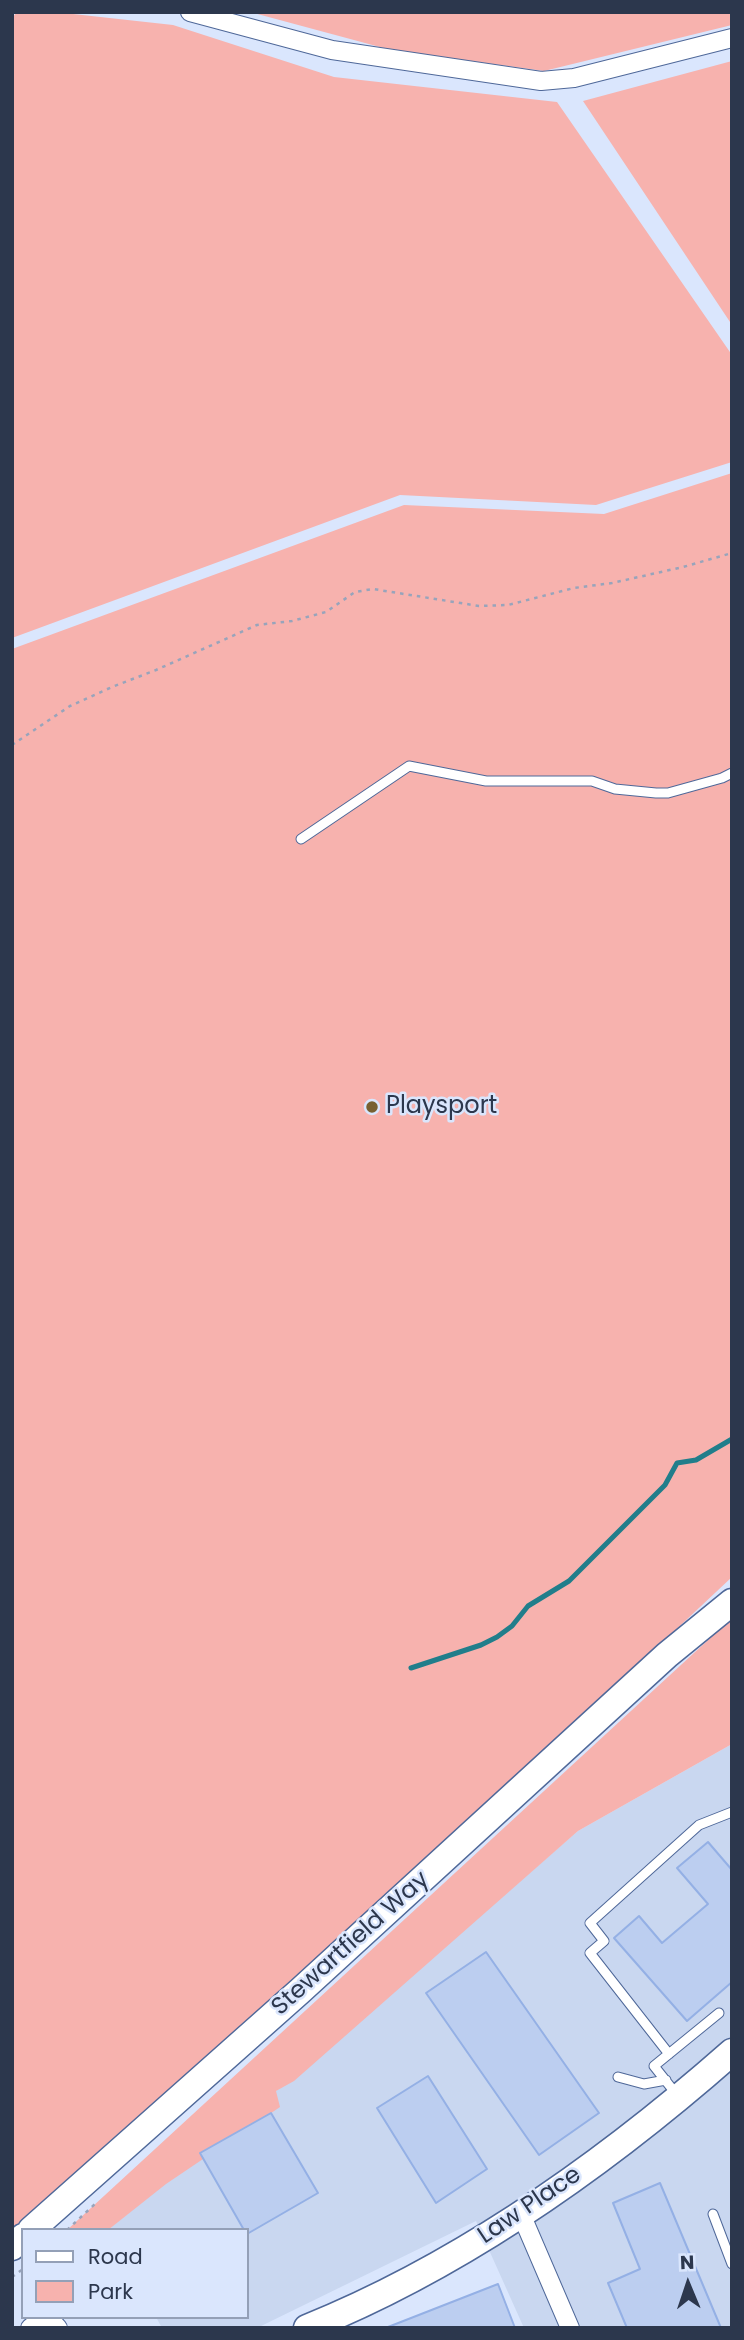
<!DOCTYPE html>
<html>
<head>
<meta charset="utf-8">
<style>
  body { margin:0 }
  #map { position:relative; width:744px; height:2340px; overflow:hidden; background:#dae6fd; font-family:Poppins,sans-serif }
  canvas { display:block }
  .frame { position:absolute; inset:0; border:14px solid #2c374d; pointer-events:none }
  .legend { position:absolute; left:21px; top:2228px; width:228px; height:91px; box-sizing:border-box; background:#dae6fd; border:2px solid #94a0b7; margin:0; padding:9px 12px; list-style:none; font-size:21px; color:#2c374d }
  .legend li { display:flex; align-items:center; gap:14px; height:35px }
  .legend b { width:35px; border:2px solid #94a0b7 }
  .north { position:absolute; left:653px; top:2249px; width:70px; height:70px; -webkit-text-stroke:5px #dae6fd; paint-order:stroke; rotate:358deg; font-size:19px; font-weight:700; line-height:28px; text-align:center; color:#2c374d }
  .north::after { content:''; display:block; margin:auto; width:24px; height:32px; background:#2c374d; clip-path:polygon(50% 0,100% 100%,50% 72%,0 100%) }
</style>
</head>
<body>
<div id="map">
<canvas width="744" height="2340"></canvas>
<div class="frame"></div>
<ul class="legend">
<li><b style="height:9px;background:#fff"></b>Road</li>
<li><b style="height:19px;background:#f7b2ae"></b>Park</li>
</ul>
<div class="north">N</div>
</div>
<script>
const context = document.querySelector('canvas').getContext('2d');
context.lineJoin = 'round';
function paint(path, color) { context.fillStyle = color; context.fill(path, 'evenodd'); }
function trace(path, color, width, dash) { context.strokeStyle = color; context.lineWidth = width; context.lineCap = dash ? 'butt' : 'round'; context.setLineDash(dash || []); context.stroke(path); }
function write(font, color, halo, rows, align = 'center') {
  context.font = font + ' Poppins,sans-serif'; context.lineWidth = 5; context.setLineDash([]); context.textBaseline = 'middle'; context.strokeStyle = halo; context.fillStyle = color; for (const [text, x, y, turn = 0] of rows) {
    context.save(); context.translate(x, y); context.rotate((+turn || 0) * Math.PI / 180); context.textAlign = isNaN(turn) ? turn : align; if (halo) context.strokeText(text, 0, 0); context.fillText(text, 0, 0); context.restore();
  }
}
const built = new Path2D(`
  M732,1744V2328H524L476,2221L257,2328H162L156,2317H247V2230H112L111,2227L276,2091L578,1831Z`);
const green = new Path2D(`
  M17,12H55L173,25L334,77L557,102L732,355V462L596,505L400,495L12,638V18Z
  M250,12H732V25L544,71L391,50Z
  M732,61V325L583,101Z
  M732,473V1577L505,1790L212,2051L12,2235V649L404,505L604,514Z
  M732,1618V1744L578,1831L294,2081L276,2091L280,2107L166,2184L108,2230H67Z`);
const stream = new Path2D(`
  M411,1668L481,1645L497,1637L512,1626L528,1606L569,1581L665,1485L677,1463L696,1460L732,1439`);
const building = new Path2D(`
  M708,1842L732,1870V1982L687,2021L614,1938L639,1916L662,1943L708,1904L677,1868Z
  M486,1952L599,2113L539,2155L426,1993Z
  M428,2076L487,2169L436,2203L377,2108Z
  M271,2113L318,2193L247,2234V2230H244L200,2153Z
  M660,2183L721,2328H627L608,2283L640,2269L613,2203Z
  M498,2284L515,2328H388V2327Z`);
const path = new Path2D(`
  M12,745L70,706L112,687L156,670L257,625L292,621L326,612L355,592L373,589L479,606L508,605L574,588L612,583L683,567L732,553
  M67,2230L96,2203
  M12,2277L23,2269`);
const lane = new Path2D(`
  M301,839L409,766L486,781H592L615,789L656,793H668L722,778L732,773
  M669,2054L590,1953L604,1941L590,1923L699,1825L732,1812
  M618,2077L644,2084L666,2080
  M677,2095L654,2066L719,2013
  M713,2214L732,2264`);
const street = new Path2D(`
  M190,12L332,50L541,81L574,78L732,38
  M521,2214L570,2328
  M48,2317L58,2328
  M30,2328L43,2317`);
const secondary = new Path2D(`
  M31,2230L300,1991L667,1655L732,1602
  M12,2247L23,2237
  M307,2328C463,2265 606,2163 732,2052`);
const markers = [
  [372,1107,7,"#786031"]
];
const poiNames = [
  ["Playsport",386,1107]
];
const streetNames = [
  ["Stewartfield Way",351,1944,-42],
  ["Law Place",530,2206,-34]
];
paint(built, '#c9d7f0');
paint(green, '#f7b2ae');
trace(stream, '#217e8b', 5);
paint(building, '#bccef0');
trace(building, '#94b0e5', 2);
trace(lane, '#4f6899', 11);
trace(street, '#4f6899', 20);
trace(secondary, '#4f6899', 29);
trace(path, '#98a4bb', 2.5, [3.5, 5]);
trace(lane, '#fff', 9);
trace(street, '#fff', 18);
trace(secondary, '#fff', 26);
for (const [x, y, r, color] of markers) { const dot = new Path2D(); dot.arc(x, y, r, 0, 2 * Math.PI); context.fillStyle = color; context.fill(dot); trace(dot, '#dae6fd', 2.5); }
write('24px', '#2c374d', '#dae6fd', poiNames, 'left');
write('24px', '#2c374d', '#dae6fd', streetNames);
</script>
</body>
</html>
